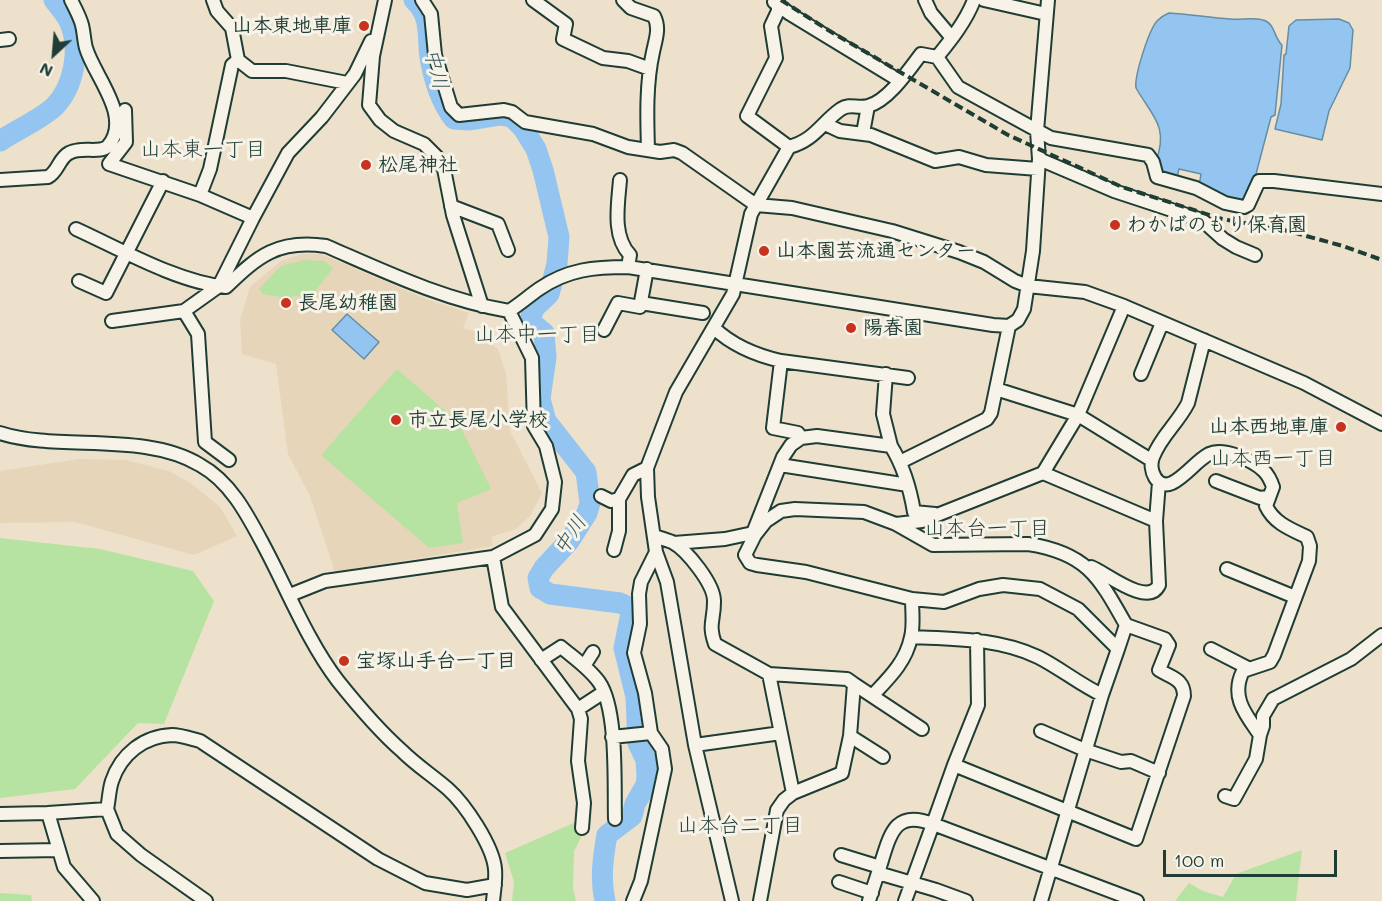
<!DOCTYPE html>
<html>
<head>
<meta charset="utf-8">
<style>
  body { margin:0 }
  #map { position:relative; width:1382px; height:901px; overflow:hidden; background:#ede1cc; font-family:Mali,sans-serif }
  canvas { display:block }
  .north { position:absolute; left:24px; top:24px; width:60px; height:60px; -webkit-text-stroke:4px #f7f3e8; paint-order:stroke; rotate:206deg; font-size:16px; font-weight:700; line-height:24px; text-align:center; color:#1f3d34 }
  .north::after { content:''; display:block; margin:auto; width:21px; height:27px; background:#1f3d34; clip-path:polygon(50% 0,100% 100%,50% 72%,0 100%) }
  .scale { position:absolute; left:1163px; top:850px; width:174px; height:27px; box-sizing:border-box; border:3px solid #1f3d34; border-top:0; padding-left:8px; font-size:18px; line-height:21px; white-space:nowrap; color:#1f3d34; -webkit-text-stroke:4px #f7f3e8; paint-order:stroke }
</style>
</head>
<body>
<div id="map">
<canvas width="1382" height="901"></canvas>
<div class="north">N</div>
<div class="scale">100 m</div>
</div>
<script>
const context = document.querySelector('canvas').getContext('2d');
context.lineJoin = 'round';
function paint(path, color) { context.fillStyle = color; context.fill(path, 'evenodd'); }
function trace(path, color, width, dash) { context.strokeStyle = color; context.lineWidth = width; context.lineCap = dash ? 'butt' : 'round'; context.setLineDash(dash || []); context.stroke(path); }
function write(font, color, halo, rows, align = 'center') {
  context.font = font + ' Mali,"Klee One",sans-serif'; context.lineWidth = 6; context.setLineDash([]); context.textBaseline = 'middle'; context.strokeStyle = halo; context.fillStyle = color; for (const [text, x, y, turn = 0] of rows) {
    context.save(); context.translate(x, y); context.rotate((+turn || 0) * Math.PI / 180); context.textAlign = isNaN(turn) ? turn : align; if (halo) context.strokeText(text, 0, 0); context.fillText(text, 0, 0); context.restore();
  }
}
const built = new Path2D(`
  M301,254H321L426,299L469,313L463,328L484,334L499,351L506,374L510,431L542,493L530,516L516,529L491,537L493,546L335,572L310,496L288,454L276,364L242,354L240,320L250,287L281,261Z
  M79,459L125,460L169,471L192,484L220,507L237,536L194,555L75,522L0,523V471Z`);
const green = new Path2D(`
  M304,260L324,261L333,268L309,299L293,295L291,299L263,294L259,289L281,266Z
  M397,369L458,422L491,489L457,503L463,543L429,548L321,455Z
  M0,538L100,549L193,571L214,601L164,724L138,723L75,789L0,798Z
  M576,822L583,834L574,851L573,888L576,901H512L514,882L505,853Z
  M1302,850L1296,901H1175L1189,883L1203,891L1223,897L1236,874Z
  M0,893L31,895L32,901H0Z`);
const water = new Path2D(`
  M1169,13C1190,14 1210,18 1230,19C1240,20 1253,17 1263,20C1275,23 1274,38 1282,45L1275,115L1271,117L1251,193L1240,204L1199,186L1201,174L1179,169L1176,181L1163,176L1156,161C1169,126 1152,116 1136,88C1134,76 1149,30 1157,21C1161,17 1164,15 1169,13Z
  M1339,19L1349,23L1353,30L1350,68L1329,111L1322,140L1275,129L1281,104L1284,55L1286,54L1289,26L1296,20Z
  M347,314L379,342L364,359L332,330Z`);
const river = new Path2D(`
  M414,0C432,16 427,36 430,57C433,77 441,103 454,119L470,120L500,115L512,117L523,128L536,149L543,170L559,237L557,264L549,294L535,307L531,316L532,323L544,333L546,357L540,399L546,421L586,472L590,503L587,513L570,540L544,568L538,578L540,588L550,594L620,603L629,607L631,613L624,648L636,697L638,743L646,760L647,776L646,785L635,804L632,816L607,835C603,857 600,879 605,901
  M0,141C16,130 42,119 55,106C74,86 81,49 70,23C67,15 59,7 54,0`);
const minor = new Path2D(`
  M385,0L373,56L369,105L380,120L394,131L424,144L437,157L444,169L453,215L482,306
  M422,0L431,14L435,55L451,107L459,115L504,110L512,112L525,122L593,134L628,147L660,152L674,150L682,153L756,205L792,208L892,231L959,252L984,262L1015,281L1028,286L1085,292L1124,306L1304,383L1382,424
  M533,0L566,24L563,39L603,58L628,61L650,69
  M623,0L631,8L654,16C660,28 656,38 653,52C646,83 647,117 648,149
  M778,0V11L771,26L776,58L747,116L789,147
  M925,0L931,13L952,38
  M974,0C966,21 951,40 937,57L958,87L1051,138L1148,155L1153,162L1157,177L1196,188L1225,203L1244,207L1248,205L1259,181H1274L1382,194
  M984,0L1046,14
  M774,2L790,14L900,81
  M0,40L9,39
  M238,60L252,71H286L347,83
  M125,110L126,142L109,164L200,195
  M825,124L840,131L871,135L935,161L959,157L986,165L1038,169
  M863,133L868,106
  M1039,159L1114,191L1202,220L1223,239L1236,247L1255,255
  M0,180L48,177C58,172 59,158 69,153C81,146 101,154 108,146C133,117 94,76 86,48C84,41 84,33 82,25C80,17 75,8 71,0
  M620,180C618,205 612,236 630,255L628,267
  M451,206L498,224L508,250
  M253,218L288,153L322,117L355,74L371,41
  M76,229C120,249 177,282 226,287C258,256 278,239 326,246C386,272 444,300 509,311
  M79,281L106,293L163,181
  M641,303L703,313
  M184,311L198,334L205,442L229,460
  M112,321L184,311L219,286L253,218L200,195L210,169L232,65L238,60L232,28L217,11L213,0
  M714,328C733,346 755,355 781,361L908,378
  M604,330L618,303L640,307L647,269
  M1204,340L1188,403C1178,423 1161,436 1153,457C1148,470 1157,490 1172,483C1186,476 1196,461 1209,454C1223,447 1253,460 1264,471C1268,475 1271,481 1273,487L1266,506C1274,523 1290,529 1307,537L1310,546L1309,561L1274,655L1270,662L1243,671C1230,697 1246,715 1260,735L1256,759L1234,799L1225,796
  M781,361L773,428L798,433L801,438
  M1141,374L1162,323
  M996,389L1078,415L1151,460
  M0,433C59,452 144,431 200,465C231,482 248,516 264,546C287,589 308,642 338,681C358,706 378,730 402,751C416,765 433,776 448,789C465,804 493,846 495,869C496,880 494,891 493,901
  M891,446C904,467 910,488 914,512L935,514
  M900,462L987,419L991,413L1009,326
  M780,465L908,485
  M647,468L648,497L656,552L667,582L695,745L732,901
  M1043,473L1078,415L1124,306
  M1216,481L1260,498L1268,497
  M601,496L611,501L619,499L633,475L647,468L676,392L733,294L751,214L789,147C815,140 821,123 841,109C850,103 858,109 868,106C888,101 909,70 921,54L937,57
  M896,524L933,545L1028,544C1087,553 1099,577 1126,625L1118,649L1078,609L1040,589L1003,585L979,589L944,602L912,599L806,572L757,565L750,563L745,555L755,535L766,521L781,511L795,509L864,512L896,524L922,521L1043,473L1156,521
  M654,536C660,538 667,540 672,542C687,550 715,585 714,602C714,621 708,624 715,644L769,674L847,679L854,684
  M674,543L725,539L753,533L783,457L791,445L801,438L817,436L891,446L883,414L886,374
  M614,550L619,531V499
  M493,557L502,607L578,709L581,719L578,761L584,803L582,828
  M1091,567C1105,572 1148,608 1159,585L1156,521L1159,482
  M1227,569L1295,597
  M290,595L325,581L493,557L535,535L552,509L555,482L546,446L534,426L532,358L509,311C520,304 529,296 539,289C568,269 595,267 628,267L993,325L1009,326L1018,320L1024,309L1033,251L1039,159L1037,131L1048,0
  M1126,625L1165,639L1169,645L1159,670C1172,678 1184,679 1184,696L1136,839L954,765L933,824L1137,901
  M911,637C954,639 998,638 1038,657C1060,668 1079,684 1102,695
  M1211,649L1248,668
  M541,660L561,647C574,658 589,668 599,682C618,709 614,785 615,819
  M584,666L593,652
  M769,674L793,793L842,773L850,736L854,684L922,729
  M872,696C889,678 906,662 911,637C914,626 912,611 912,599
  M578,709L604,692
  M1041,731L1085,750L1121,762L1131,761L1159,773
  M1260,735L1263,726V716L1273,699L1351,659L1382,635
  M850,736L883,757
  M612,737L651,733
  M695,745L781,733
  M954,765L978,705L977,640
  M107,809C109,800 109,790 112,781C121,754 144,736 172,735C181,735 192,739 200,741L378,859L425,883L467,890L495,885
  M48,813L107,809L117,834L141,855L206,901
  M0,814L48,813L64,867L93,901
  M0,851L59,850
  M841,855L880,867
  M878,873L936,890L966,901
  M839,882L872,893
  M633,901L641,881L665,769L662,749L651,733L645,693L634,653L640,624L639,594L641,582L656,552
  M760,901L777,810L784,800L793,793
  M869,901C873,887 878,874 882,860C891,831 897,810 933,824L905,901
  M1041,901L1102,695L1118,649`);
const rail = new Path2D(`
  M781,0L828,30L1008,135L1122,187L1222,219L1288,231L1343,246L1382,260`);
const markers = [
  [364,26,6,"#c8321e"],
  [366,165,6,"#c8321e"],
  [1115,225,6,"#c8321e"],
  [764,251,6,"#c8321e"],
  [286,303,6,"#c8321e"],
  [851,328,6,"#c8321e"],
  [396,420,6,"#c8321e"],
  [1341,427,6,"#c8321e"],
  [344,661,6,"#c8321e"]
];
const poiNames = [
  ["山本東地車庫",352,26,"right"],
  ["松尾神社",378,165],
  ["わかばのもり保育園",1127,225],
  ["山本園芸流通センター",776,251],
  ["長尾幼稚園",298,303],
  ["陽春園",863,328],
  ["市立長尾小学校",408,420],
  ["山本西地車庫",1329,427,"right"],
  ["宝塚山手台一丁目",356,661]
];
const waterNames = [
  ["中川",436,69,76],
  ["中川",570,535,-57]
];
const neighbourhoodNames = [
  ["山本東一丁目",203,150],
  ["山本中一丁目",537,335],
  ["山本西一丁目",1273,459],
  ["山本台一丁目",987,529],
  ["山本台二丁目",740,826]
];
paint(built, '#e6d5b8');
paint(green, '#b6e3a1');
paint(water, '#94c4f0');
trace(water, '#658ea5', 1.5);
trace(river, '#94c4f0', 21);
trace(minor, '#1f3d34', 16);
trace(minor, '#f7f3e8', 12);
trace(rail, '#1f3d34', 4, [9, 4.5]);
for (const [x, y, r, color] of markers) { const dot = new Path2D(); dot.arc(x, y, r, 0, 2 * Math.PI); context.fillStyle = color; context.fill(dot); trace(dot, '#f7f3e8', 2); }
write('bold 20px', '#1f3d34', '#f7f3e8', poiNames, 'left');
write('italic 21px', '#36585a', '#f7f3e8', waterNames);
write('21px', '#1f3d34', '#f7f3e8', neighbourhoodNames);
</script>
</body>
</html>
